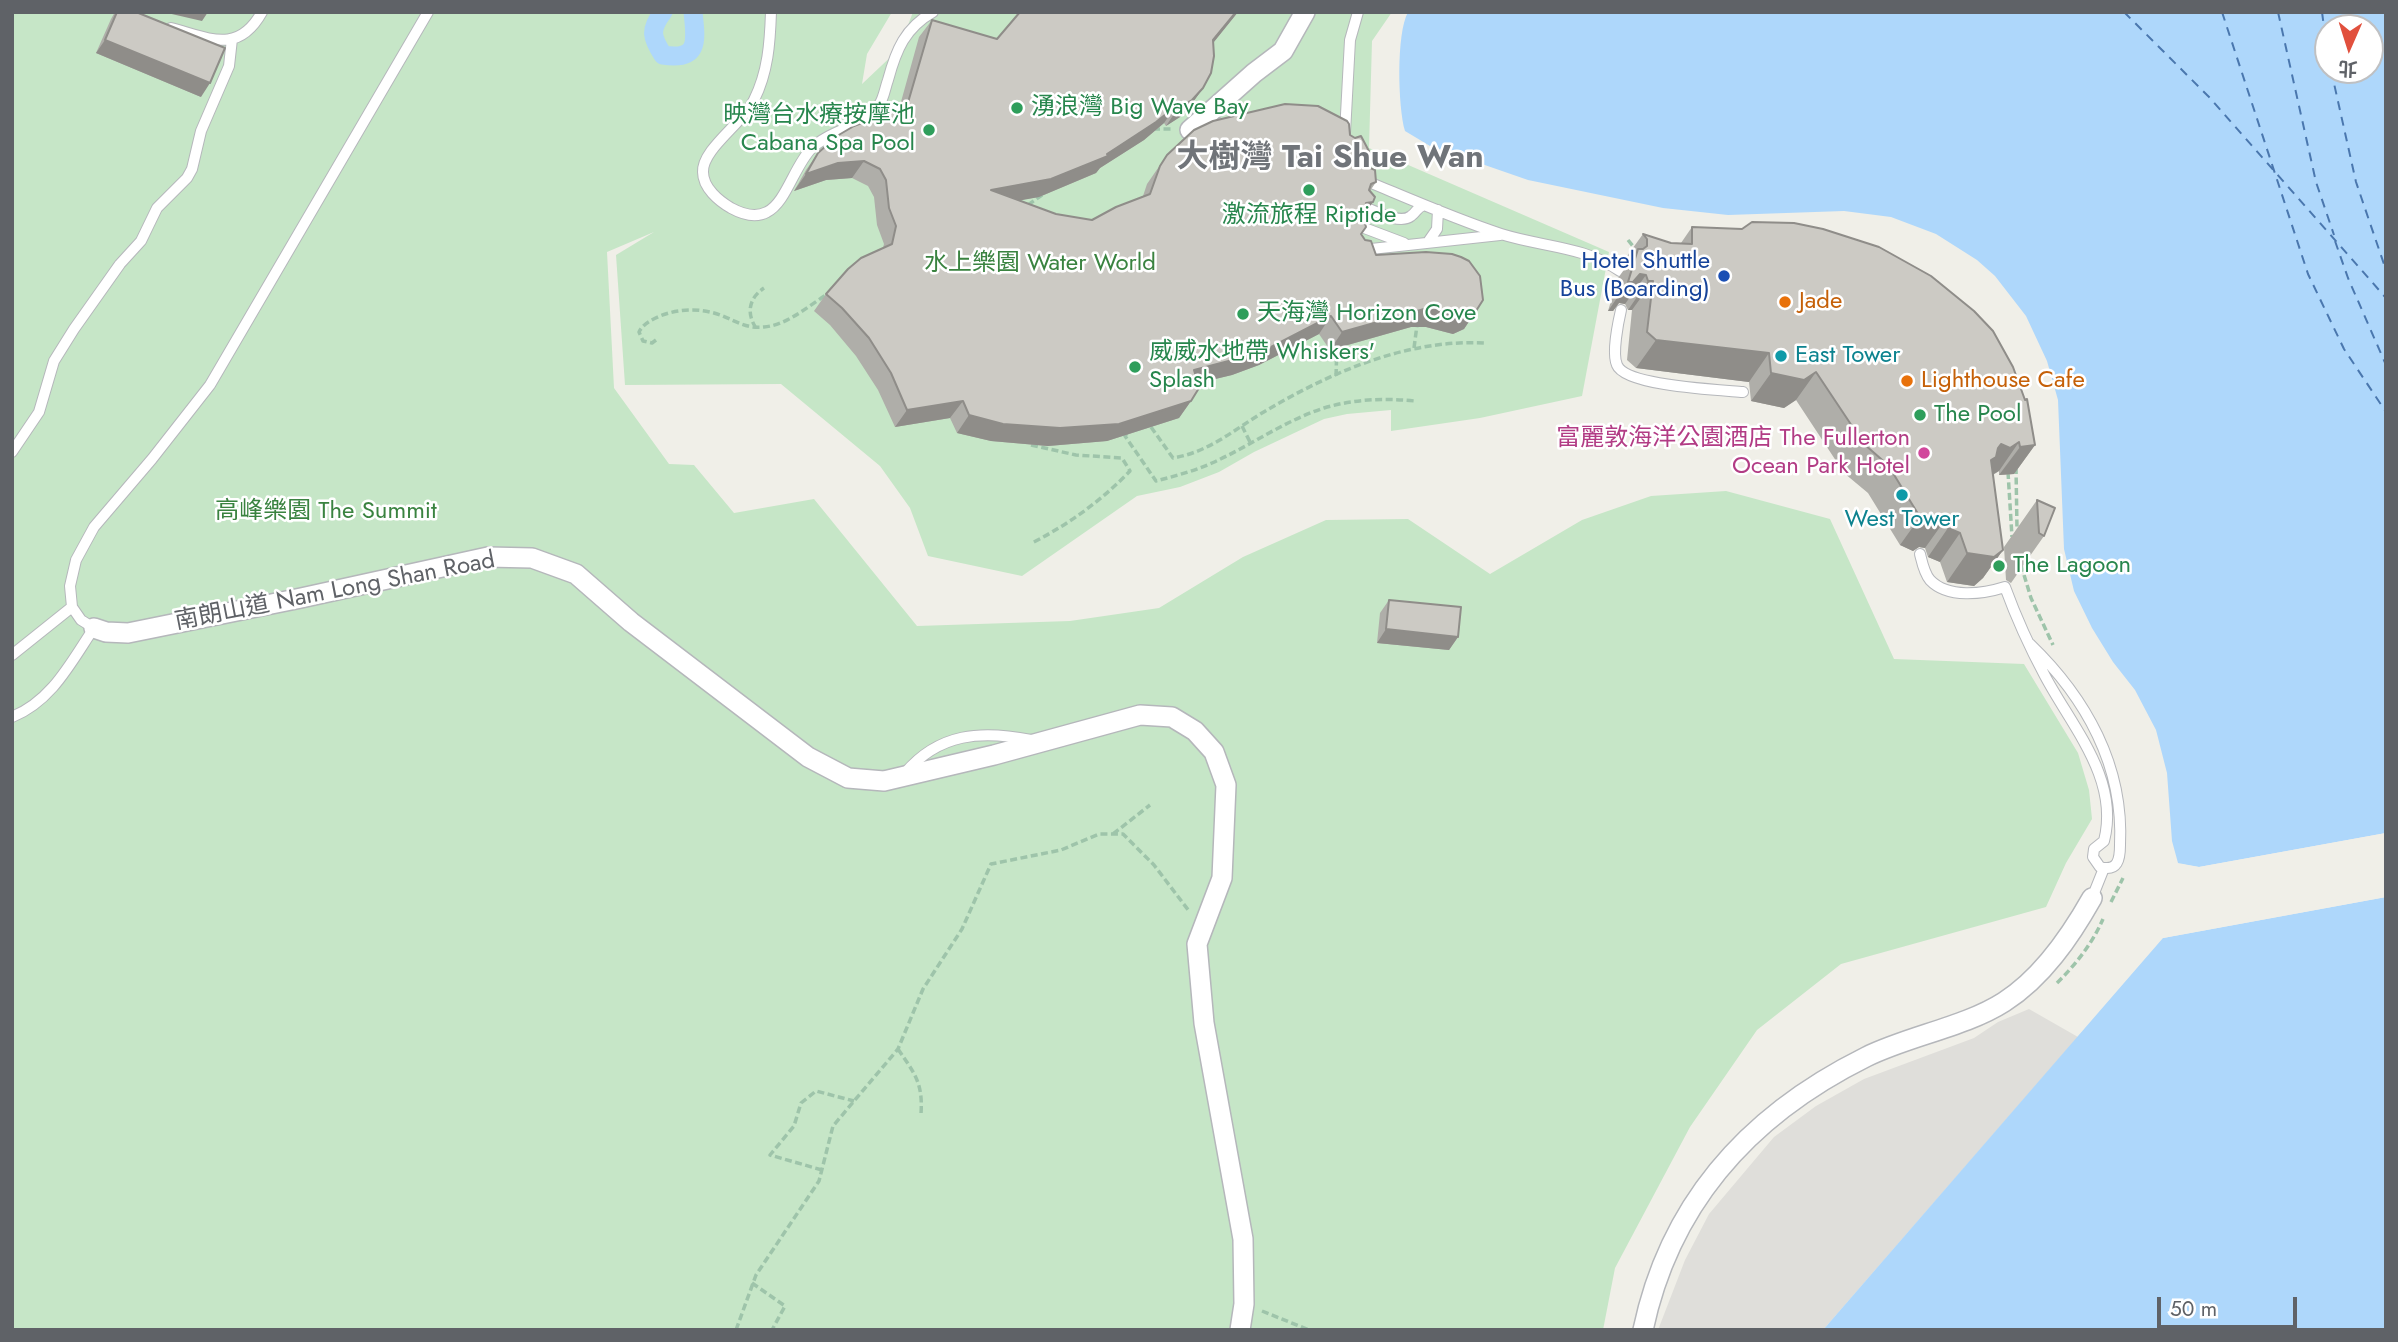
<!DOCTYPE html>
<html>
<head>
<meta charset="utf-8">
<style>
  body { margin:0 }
  #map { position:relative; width:2398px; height:1342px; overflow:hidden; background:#f0efe8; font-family:Jost,"Noto Sans TC",sans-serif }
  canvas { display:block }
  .frame { position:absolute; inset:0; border:14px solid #5f6267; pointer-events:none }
  .north { position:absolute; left:2314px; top:14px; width:70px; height:70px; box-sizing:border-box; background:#fff; border:2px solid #bfc0c2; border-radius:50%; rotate:183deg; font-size:19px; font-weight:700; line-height:28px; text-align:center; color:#5f6267 }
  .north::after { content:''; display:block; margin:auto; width:24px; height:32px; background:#e1503d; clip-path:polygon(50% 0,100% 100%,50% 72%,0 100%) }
  .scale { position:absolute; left:2157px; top:1297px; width:140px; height:32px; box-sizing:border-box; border:4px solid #5f6267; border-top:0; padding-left:9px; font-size:21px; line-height:24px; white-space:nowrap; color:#5f6267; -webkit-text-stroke:5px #fff; paint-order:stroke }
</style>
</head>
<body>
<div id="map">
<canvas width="2398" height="1342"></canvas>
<div class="frame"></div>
<div class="north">北</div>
<div class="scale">50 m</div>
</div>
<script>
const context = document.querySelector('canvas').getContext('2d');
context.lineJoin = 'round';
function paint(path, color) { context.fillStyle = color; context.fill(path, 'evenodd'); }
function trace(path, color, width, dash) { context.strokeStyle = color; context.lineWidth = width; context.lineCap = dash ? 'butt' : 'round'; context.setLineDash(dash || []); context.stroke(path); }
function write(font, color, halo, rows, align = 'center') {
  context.font = font + ' Jost,"Noto Sans TC",sans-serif'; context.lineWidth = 5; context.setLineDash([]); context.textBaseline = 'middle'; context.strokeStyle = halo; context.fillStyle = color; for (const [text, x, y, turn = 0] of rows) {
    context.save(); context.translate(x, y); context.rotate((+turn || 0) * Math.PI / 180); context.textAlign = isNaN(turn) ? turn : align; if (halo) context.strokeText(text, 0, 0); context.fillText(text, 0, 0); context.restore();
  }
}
const industrial = new Path2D(`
  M2029,1009L2078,1037L1823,1330H1658L1685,1260L1709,1214L1774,1137L1816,1106L1864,1079L1974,1038L1998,1022Z`);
const green = new Path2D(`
  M12,12H892L867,54L862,84L899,49L913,12H1392L1372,41L1369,148L1609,252L1582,396L1480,418L1391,431V410L1347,414L1324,419L1254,452L1219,472L1180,487L1137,496L1022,576L928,556L910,508L880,466L781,384L625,385L616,255L654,232L607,252L614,388L669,464L694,465L734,513L814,499L917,626L1070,621L1159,608L1243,557L1326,520L1408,519L1490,574L1582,520L1651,496L1726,491L1830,519L1894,659L2024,664L2078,753L2089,790L2092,819L2066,863L2046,907L1841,964L1757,1030L1690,1127L1615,1268L1603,1330H12Z`);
const water = new Path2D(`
  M1408,12H2386V833L2199,867L2178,863L2172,841L2167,773L2156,730L2135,690L2113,662L2092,628L2074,591L2064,549L2058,400L2047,361L2026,316L1995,276L1977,260L1936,234L1891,217L1844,211L1728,215L1663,208L1528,180L1430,146L1405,131C1398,107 1396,34 1408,12ZM2328,28H2370V70H2328Z
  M2386,897V1330H1823L2163,938Z`);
const pier = new Path2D(`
  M2386,833V837L2200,871L2179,867L2180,864L2199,867Z
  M2385,894L2386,897L2163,938L2164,934Z`);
const canal = new Path2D(`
  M663,12C649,30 652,38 663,55C700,61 696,40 693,12`);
const ferry = new Path2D(`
  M2124,12L2210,98L2386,298
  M2222,12L2308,274L2344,349L2386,412
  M2278,12L2316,182L2334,235
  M2322,12L2328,58
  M2331,70L2356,182L2386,270
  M2335,241L2348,278L2386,365`);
const path = new Path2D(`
  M1153,129H1173
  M1028,205L1042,195
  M1628,240L1636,250
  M756,328C746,313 749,298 764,288
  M656,340L652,343L643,341L639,332C643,324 651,320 660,316C680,308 703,308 723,316C737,322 748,329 764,327C787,325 807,307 826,295
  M1414,348L1417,325
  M1336,376L1337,344
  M1242,426L1250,442
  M1151,427L1173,458C1210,452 1236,428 1267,410C1332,372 1407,339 1484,343
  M1127,433L1125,436L1156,481C1175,476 1194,471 1212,463C1250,446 1284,421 1324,408C1354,399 1384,398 1415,401
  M1031,445L1076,455L1122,458L1130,471C1101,501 1069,524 1032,543
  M2016,467L2017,530
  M2008,472L2012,537
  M2021,565L2031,598L2053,645
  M1113,834L1150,805
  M2111,902L2123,878
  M2057,983C2076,964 2092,944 2103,919
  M898,1049C915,1074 923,1083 921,1114
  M822,1170L770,1155L794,1126L801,1103L816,1091L854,1101
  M752,1283L785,1306L772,1330
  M1262,1311L1309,1330
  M736,1330L756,1275L819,1181L833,1126L898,1049L923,989L962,929L991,864L1061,850L1099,834H1123L1154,865L1189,911`);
const lane = new Path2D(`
  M771,12C770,43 768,72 754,100C743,123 702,149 703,172C703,188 719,201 731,208C742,214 756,218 767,212C786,203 795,164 812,148C830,130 864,127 879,105C884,98 885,88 888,80C896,50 905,28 933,12
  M171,28C209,38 238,55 262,12
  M1345,133L1350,40L1358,12
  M1364,180C1410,199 1455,219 1501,234C1542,247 1584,246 1620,271
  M1364,207C1375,211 1400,225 1411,216C1417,212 1416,208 1424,205
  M1359,226L1404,243
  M1428,242L1437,229L1438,210
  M1362,250L1500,235
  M1621,310C1618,323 1612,354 1617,365C1625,386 1720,390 1743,392
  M12,452L39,412L54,361L74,329L120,264L141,241L157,208L187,178L192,169L201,131L229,66L232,39
  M1920,554C1922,562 1924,573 1930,580C1948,599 1983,594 2005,587C2016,617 2030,648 2045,676C2072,727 2120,779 2104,841L2094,849L2093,857L2100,867C2118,872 2120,859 2120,845C2124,766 2086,698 2030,644
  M12,655L72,607
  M12,717C52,701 71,662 94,628L81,620L72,607L70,586L76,560L94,527L152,459L210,385L428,12
  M905,773C939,733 981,730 1031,740
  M2092,898L2104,868`);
const street = new Path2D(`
  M1190,130L1254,73L1283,51L1305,12
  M94,628L106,632L128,633L301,598L488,557L532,558L576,574L631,622L808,757L848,778L884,781L994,755L1140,715L1172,717L1195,731L1214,752L1226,785L1222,878L1197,944L1204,1023L1243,1239L1244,1304L1240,1330
  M1643,1330C1670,1202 1751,1114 1866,1057C1908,1036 1965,1027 2004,1002C2042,978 2070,937 2092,898`);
const wall = new Path2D(`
  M115,12H136L201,97L96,53L111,19Z
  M1020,12H1238L1213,43L1203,88L1191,105L1180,117L1166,126L1164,123L1144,140L1100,168L1096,173L1039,197L1019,200L1056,214L1092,220L1143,196L1147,184L1167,155L1350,135L1376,182L1370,191L1373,202L1363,217L1361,234L1376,255L1476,311L1464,329L1453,334L1426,327H1411L1330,350L1319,334L1259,365L1232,375L1198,383L1191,401L1179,418L1107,441L1048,446L991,441L957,433L950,418L895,427L878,390L856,356L830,325L814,311L826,294L883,248L884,244L877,225L874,197L868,186L852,178L826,180L794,191L806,170L818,153L899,109L919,37L932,20L997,39Z
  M1692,227L2035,445L2014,474L1999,475V471L1993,475L2003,550L1983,578L1974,586L1947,582L1940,562L1928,557L1925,548L1919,547L1913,551L1900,545L1868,493L1844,473L1796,400L1784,408L1751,401L1749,382L1636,368L1627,360L1632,310H1628L1625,304L1619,303L1613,311H1608L1618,278L1626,267L1622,263L1643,234L1671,243H1681Z
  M2037,500L2044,536L2011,583L2006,580L2004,547Z
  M1389,600L1458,637L1449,650L1377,643L1380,613Z`);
const shadedWall = new Path2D(`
  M163,12H208L202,21Z
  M1236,12H1238L1201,58L1213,40Z
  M105,40L210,83L201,97L96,53Z
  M1203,88L1191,105L1180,117L1166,126L1178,108Z
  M1176,106L1164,123L1144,140L1100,168L1096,173L1039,197L979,208L991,190L1107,154Z
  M864,161L852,178L826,180L794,191L806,174L838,163Z
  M1373,202L1361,219L1348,227L1366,203Z
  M1640,274L1646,275L1625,304L1619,303L1613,311H1608L1628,282Z
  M1648,281H1653L1632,310H1628Z
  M1424,309L1476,311L1464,329L1453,334L1426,327H1411L1330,350L1342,332Z
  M1331,316L1319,334L1259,365L1232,375L1182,387L1194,370Z
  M1656,340L1769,353L1749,382L1636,368Z
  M1816,372L1796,400L1784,408L1751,401L1771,373Z
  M963,401L950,418L895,427L907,410Z
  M1191,401L1179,418L1107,441L1048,446L991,441L957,433L969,415Z
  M2019,442L1999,471L1990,476L1984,474L1998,448L2001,444Z
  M2035,445L2014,474L1999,475L2020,447Z
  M1920,517L1939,518L1945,520L1925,548L1919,547L1913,551L1900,545Z
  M1948,528L1960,533L1940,562L1928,557Z
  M2003,550L1983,578L1974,586L1947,582L1967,553Z
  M1386,629L1458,637L1449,650L1377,643Z`);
const building = new Path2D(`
  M117,12H136L225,48L210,83L105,40Z
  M1020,12H1236L1213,40L1214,56L1211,73L1203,88L1192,100L1178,108L1176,106L1156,122L1107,154L1108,156L1051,179L991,190L1056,214L1092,220L1116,207L1150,194L1160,166L1167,155L1194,130L1213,121L1285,104L1318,106L1347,121L1349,124L1350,135L1355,138L1361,136L1371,155L1366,162L1368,167L1375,170L1376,182L1371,184L1369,190L1375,197L1373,202L1366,203L1364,211L1361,210L1366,227L1361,234L1365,240L1371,241L1376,255L1426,252L1452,254L1461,257L1469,261L1480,276L1483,300L1476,311L1465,317L1439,310L1424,309L1342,332L1331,316L1271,347L1244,357L1194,370L1199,388L1191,401L1119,424L1060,428L1003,424L969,415L963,401L907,410L891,373L869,338L842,308L826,294L848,269L861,258L892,244L896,226L889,208L886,180L880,169L864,161L838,163L806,174L818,153L837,136L854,126L907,106L932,20L997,39Z
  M1752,222L1794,223L1823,229L1879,247L1931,276L1974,311L1993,331L2013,367L2025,400L2027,399L2035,445L2020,447L2019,442L2010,448L2001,444L1998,448L1996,457L1991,460L2003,550L1994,557L1967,553L1960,533L1948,528L1945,520L1939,518L1933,522L1920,517L1888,465L1864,444L1816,372L1804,380L1771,373L1769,353L1656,340L1647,332L1653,281H1648L1646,275L1640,274L1633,282H1628L1638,249H1643L1647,246V239L1643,234L1671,243L1692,244V227L1742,229Z
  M2037,500L2055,508L2044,536L2039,533Z
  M1389,600L1461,607L1458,637L1386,629Z`);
const markers = [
  [1017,108,7,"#2e9e5b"],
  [929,130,7,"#2e9e5b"],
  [1309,190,7,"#2e9e5b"],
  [1724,276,7,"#1a4fb4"],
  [1785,302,7,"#e8710a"],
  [1243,314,7,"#2e9e5b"],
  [1781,356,7,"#0f9aa8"],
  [1135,367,7,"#2e9e5b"],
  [1907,381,7,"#e8710a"],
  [1920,415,7,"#2e9e5b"],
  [1924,453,7,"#d1479c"],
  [1902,495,7,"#0f9aa8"],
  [1999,566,7,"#2e9e5b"]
];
const leisureNames = [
  ["湧浪灣 Big Wave Bay",1031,108],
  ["映灣台水療按摩池",915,116,"right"],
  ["Cabana Spa Pool",915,144,"right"],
  ["激流旅程 Riptide",1309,216,"center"],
  ["天海灣 Horizon Cove",1257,314],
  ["威威水地帶 Whiskers'",1149,353],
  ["Splash",1149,381],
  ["The Pool",1934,415],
  ["The Lagoon",2013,566]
];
const transitNames = [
  ["Hotel Shuttle",1710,262],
  ["Bus (Boarding)",1710,290]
];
const parkNames = [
  ["水上樂園 Water World",1040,264],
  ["高峰樂園 The Summit",326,512]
];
const foodNames = [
  ["Jade",1799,302],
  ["Lighthouse Cafe",1921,381]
];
const cultureNames = [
  ["East Tower",1795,356],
  ["West Tower",1902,520,"center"]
];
const hotelNames = [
  ["富麗敦海洋公園酒店 The Fullerton",1910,439],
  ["Ocean Park Hotel",1910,467]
];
const streetNames = [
  ["南朗山道 Nam Long Shan Road",335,592,-11]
];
const districtNames = [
  ["大樹灣 Tai Shue Wan",1330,159]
];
paint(industrial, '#dfdeda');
paint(green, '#c6e6c7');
paint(water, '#aed7fb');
paint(pier, '#f0efe8');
trace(canal, '#aed7fb', 19);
trace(ferry, '#4a77ae', 2, [9, 7]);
trace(lane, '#b5b7bb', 12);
trace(street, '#b5b7bb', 22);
trace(path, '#9ec4aa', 3.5, [7, 3.5]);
trace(lane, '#fff', 10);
trace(street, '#fff', 19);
paint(wall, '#afaea9');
paint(shadedWall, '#8f8d89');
paint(building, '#cccac4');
trace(building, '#8f8d89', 2);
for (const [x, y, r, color] of markers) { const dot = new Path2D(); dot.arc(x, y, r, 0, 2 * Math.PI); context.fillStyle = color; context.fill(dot); trace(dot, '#fff', 2.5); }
write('24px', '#27864d', '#fff', leisureNames, 'left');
write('24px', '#164399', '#fff', transitNames, 'right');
write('24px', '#3a8340', '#fff', parkNames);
write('24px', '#c56008', '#fff', foodNames, 'left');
write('24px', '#0d838f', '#fff', cultureNames, 'left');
write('24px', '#b23c85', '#fff', hotelNames, 'right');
write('24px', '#5f6267', '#fff', streetNames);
write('bold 32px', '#707479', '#fff', districtNames);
</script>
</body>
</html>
